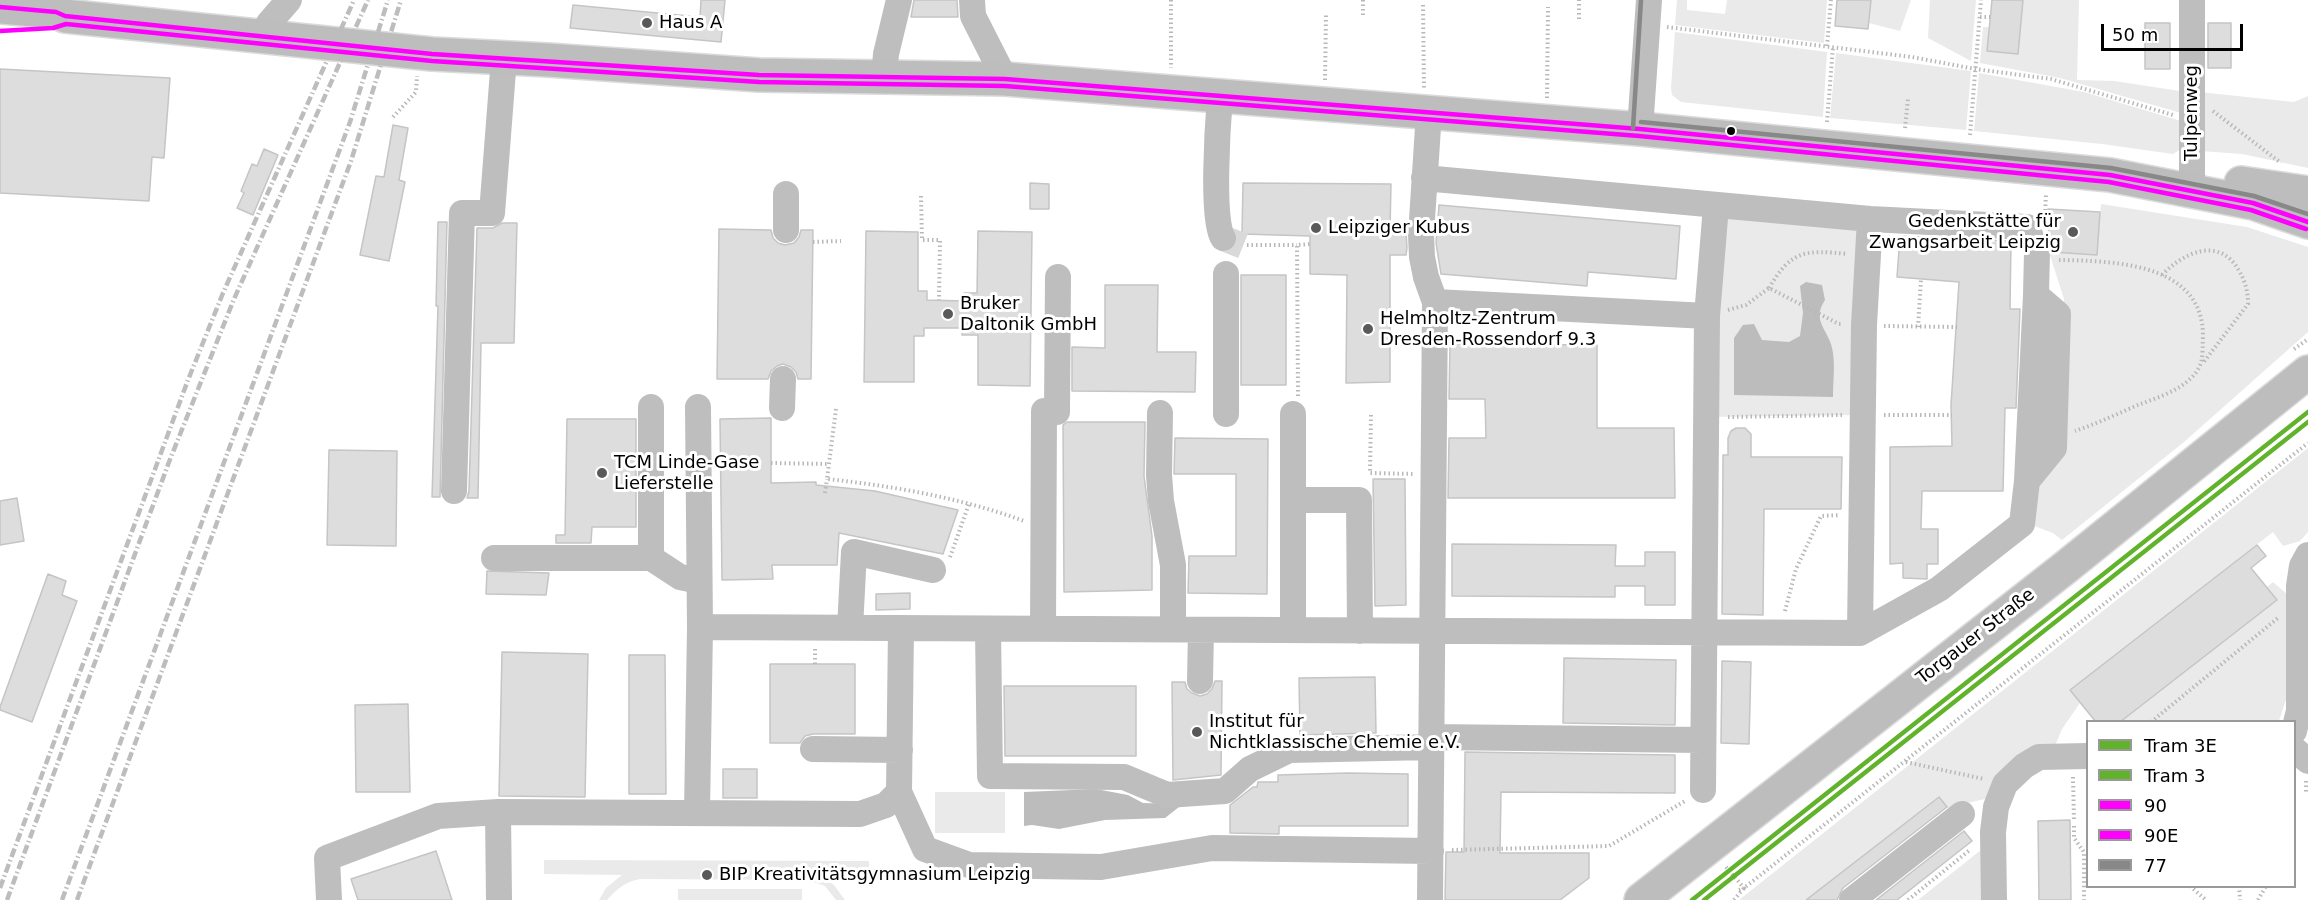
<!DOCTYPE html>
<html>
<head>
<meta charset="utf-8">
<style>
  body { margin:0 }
  #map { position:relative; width:2308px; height:900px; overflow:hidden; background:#fff; font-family:"DejaVu Sans",sans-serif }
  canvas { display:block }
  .legend { position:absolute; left:2086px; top:720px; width:210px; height:168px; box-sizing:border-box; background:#fff; border:2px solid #999; margin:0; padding:8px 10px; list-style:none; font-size:18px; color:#000 }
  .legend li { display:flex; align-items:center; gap:12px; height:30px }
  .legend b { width:30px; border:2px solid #999 }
  .scale { position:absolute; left:2101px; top:24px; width:142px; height:27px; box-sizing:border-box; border:3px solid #000; border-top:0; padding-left:8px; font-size:18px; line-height:21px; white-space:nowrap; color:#000; -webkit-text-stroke:4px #fff; paint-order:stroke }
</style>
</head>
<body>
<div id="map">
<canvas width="2308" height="900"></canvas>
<ul class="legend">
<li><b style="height:8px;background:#62b32c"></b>Tram 3E</li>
<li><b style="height:8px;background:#62b32c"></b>Tram 3</li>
<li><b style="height:8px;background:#f0f"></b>90</li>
<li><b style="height:8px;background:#f0f"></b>90E</li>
<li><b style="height:8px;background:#888"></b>77</li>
</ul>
<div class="scale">50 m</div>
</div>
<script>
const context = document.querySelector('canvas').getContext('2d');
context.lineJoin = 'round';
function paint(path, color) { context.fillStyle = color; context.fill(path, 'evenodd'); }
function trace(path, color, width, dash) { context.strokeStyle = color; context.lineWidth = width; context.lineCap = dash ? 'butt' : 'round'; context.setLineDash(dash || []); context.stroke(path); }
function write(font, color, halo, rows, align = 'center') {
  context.font = font + ' "DejaVu Sans",sans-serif'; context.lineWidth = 6; context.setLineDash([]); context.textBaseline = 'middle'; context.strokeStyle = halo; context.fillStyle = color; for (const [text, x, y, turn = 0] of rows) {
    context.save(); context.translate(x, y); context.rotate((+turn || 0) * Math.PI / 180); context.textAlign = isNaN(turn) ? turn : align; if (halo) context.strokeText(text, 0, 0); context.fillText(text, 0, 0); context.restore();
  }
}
const green = new Path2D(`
  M1677,0H1687V10L1725,14L1727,0H1827L1824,43L1675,25Z
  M1871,0H1911L1900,31L1869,23Z
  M1930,0H1976L1971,61L1928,38Z
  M2023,0H2079L2077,80L2114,81L2180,91L2181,113L2060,78L1980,63L1983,27H1989Z
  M1675,32L1827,52L1823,117L1681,102L1672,95L1671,88Z
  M1836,53L1971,71L1966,130L1830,118Z
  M1979,73L2084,92L2181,121V149L2173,154L2102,144L1974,131Z
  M2199,92L2294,102L2308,96V168L2242,154L2200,151Z
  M2101,204L2247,227L2308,247V332L2184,442L2062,540L2053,533L2029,524L2034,494L2057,450L2064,299L2049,252L2097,255Z
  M1716,206L1870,219L1862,415L1707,417Z
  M2308,448V532L2300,541L2283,546L2273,532L2070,690L2080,703L2062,729L2055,746L1985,799L1963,804L1951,812L1938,797L1806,900H1739Z
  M2273,582L2288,595L2289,690L2279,721L2120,722L2276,601L2266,588Z
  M935,792H1005V833H935Z
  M1981,850L1982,900H1918Z
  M544,860L869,861V874L819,875L834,885L845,900H836L825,886L808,880L640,879C625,882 617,889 607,900H599L606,888L622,875L544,874Z
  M678,889H802V900H678Z`);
const water = new Path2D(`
  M1806,282L1822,285L1825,300C1810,322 1831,331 1833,353C1835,368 1833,383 1833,397L1734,395V338L1743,325L1754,324L1762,340L1789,342L1800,336L1803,313L1800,286Z
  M1096,789L1128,795L1143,803L1177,804L1179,807L1165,818L1105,820L1059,829L1032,825L1024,826V792Z`);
const building = new Path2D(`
  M701,0H725L721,42L570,28L573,5L700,17Z
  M914,0H957L958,17H911Z
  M1837,0H1871L1868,29L1835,26Z
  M1992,0H2023L2018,54L1987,51Z
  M2145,23H2170V69H2145Z
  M2208,23H2231V68H2208Z
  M0,69L170,78L164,158L152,157L149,201L0,193Z
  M393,125L408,128L399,180L405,182L389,261L360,255L376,176L384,177Z
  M264,149L278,155L253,215L237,208L244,193L241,191L252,164L257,166Z
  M1030,183L1049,184V209H1030Z
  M1243,183L1391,184L1390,230L1406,231L1407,248L1406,255H1390V382L1346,383L1347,275L1310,274V236L1242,234Z
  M1439,205L1680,226L1676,279L1588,272L1587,286L1441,274L1436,243Z
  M2048,209L2100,212L2097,255L2052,252L2049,241Z
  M438,222H447L440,497H432L438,306H436Z
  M502,223H517L514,343H481L478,498H467L469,491L477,228H493Z
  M719,229L771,230L773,238L778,243L785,245L794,243L799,237L801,230H813L811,379H798L796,372L791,367L783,364L777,366L771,371L768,379H717Z
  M866,231L918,232V291H927V300L964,301V293H977L978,231L1032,232L1030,386L978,385V335H962V328H924V336H914V382H864Z
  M1900,236L2011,241L2010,309H2020L2016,408H2005L2003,491H1922L1921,529H1938V564H1927V579L1903,578V563L1890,564V447L1952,446L1951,405L1959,282L1897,277Z
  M1241,275H1286V385H1241Z
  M1105,285H1158L1157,352H1196L1195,392L1072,391V347L1105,348Z
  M1450,344L1597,345V428H1674L1675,498H1448L1449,438H1486L1485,399H1449Z
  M771,418V483L816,482V485L875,491L958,510L943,554L839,533L837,565H772L773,579L722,580L720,419Z
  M567,419H636V527H592L591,543H556V535H565Z
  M1067,422H1145L1144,476L1152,536V590L1064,592L1063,425Z
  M1736,428H1745L1751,434V457H1842L1841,509H1764L1763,615L1722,614L1723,455H1728V438L1731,431Z
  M1175,438L1268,439L1267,594L1188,593L1189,556H1236V474H1174Z
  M329,450L397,451L396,546L327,545Z
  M1373,479H1405L1406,605L1375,606Z
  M17,498L24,541L0,545V501Z
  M1452,544L1616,545L1615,566H1645V552H1675V605H1645V586H1615V597L1452,596Z
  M2257,545L2266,556L2251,568L2277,600L2120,722H2096L2070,690Z
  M487,571L549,573L546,595L486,594Z
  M48,574L66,581L62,595L77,601L32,722L0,710V707Z
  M910,593V609L876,610V594Z
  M502,652L588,654L585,797L499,796Z
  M629,655H665L666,794H629Z
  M1564,658L1676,660L1675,725L1563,723Z
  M1722,661L1751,662L1749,744L1721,743Z
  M770,664H855V734H813L805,736L800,743H770Z
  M1375,677L1376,733L1300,735L1299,678Z
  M1215,681H1222L1221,775L1173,780L1172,682H1185L1187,689L1192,693L1200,696L1207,694L1212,689Z
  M1004,686H1136V756H1005Z
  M408,704L410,792H356L355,705Z
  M1465,752L1675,755V793L1501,792L1500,853H1589V878L1560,900H1445L1446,852H1464Z
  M723,769H757V798H723Z
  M1348,773L1408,774V826H1279V834L1230,833V805L1253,787H1257L1258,782H1278V775Z
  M1939,797L1947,807L1843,888L1837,900H1806Z
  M2070,820L2071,900H2039L2038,821Z
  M1964,831L1972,841L1897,900H1876Z
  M436,851L452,900H358L351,879Z`);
const minorTunnel = new Path2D(`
  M1223,238L1243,246`);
const path = new Path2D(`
  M1171,0V68
  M1423,5L1424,89
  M1363,15V0
  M1980,17H1990
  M1579,19V0
  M1667,27L1912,57L1975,69L2051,79L2173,115
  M1827,46L1831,0
  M1325,80L1326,14
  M1547,98L1548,7
  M2213,111L2281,163
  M393,117L416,92L417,76
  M1827,122L1833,47
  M1905,128L1908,99
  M1970,135L1981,0
  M921,196L922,240H940L939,300
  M2045,215L2046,193
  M813,242L841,241
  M1247,245H1297
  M2059,260C2112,261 2203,262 2203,336C2202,353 2205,365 2191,378C2177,392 2156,398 2138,405C2117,414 2096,424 2075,431
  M2162,275C2183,253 2218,236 2238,269C2245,281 2248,290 2248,304L2203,363
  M1769,288C1792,249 1806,250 1848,254
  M1728,310L1746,305L1769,288L1839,324H1843
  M1884,326L1957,327
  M1918,327L1921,280
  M2294,349L2308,339
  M1298,396L1297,245L1310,244
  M836,409L827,479C894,486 961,498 1024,521
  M1371,415L1370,473L1414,474
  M1884,415H1952
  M1728,417L1843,415
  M771,463L829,464
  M825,493L827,479
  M950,557L969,504
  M1785,611L1796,569L1821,516L1840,515
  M815,664V647
  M2151,722L2278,618
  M1906,762L1984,779
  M2073,777L2074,821
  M2306,781V792
  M2074,826V838L2084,852V900
  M1452,850L1609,846L1685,801
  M1726,867L1744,888L1737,891
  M2190,886L2206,900
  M2239,886L2240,900
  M1734,900L1744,888L2308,443
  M1908,900L1971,849
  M2258,900L2266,886`);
const minor = new Path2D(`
  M972,0L973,16L1005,79
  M263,36L269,23L289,0
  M884,78L886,54L899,0
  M1220,96C1218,120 1211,223 1223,238
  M1429,112L1421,235L1422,257L1426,277L1435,302L1430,900
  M1640,129L1649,0
  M2192,190V0
  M786,230V194
  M1435,302L1707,316
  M651,407V558L680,577L699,581
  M782,408L783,379
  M1057,412L1058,277
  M1160,413L1159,475L1161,501L1173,565V629
  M1226,414V274
  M1293,414V630
  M2027,481L2036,295
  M454,491L462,213H492L504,58
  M1293,500H1359L1360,631
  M494,558H651
  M700,627L1860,633L1939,589L2022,524L2027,481L2054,448L2058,314L2036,295L2037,252L2027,227L1870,219L1424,178
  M850,628L854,552L933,570
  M988,629L990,776L1124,777L1167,795L1225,791L1250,769L1289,750L1431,747
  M1043,629L1044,411
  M1860,633L1864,325L1870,219
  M1200,681L1201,630
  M2294,731L2299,711V586L2302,566L2308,555
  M1431,737L1703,740
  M813,749L900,750
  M2294,749L2308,761
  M1703,790L1707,316L1716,206
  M899,792L925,849L969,865L1101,867L1212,848L1431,851
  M498,812L499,900
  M697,813L700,627L698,407
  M329,900L327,858L438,816L498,812L860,814L886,805L899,792L901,628
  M1852,900L1962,814
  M1994,900L1993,832L1996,807L2005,784L2024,766L2039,757L2088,756`);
const major = new Path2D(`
  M0,7L56,12L65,16L432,54L548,60L759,75L1005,79L1640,129L2110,175L2253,203L2308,222
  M2241,183L2308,193
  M1641,900L2066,567L2308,372`);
const rail = new Path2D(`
  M0,888L188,380L223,293L354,0
  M7,900L169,462L234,299L368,0
  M62,900L350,122L388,0
  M77,900L351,161L401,0`);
const bus1 = new Path2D(`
  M0,7L56,12L65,16L432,54L759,75L1005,79L1640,129L2110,175L2253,203L2308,222`);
const bus2 = new Path2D(`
  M0,31L53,28L66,24L432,61L759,82L1005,86L1639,136L2109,182L2251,210L2306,229`);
const bus3 = new Path2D(`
  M1641,122L2111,168L2254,196L2308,214
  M1633,128L1641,0`);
const tram1 = new Path2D(`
  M1692,900L2308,412`);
const tram2 = new Path2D(`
  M1704,900L2308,422`);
const markers = [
  [647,23,6,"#595959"],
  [1731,131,5,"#000"],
  [1316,228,6,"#595959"],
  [2073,232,6,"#595959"],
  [948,314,6,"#595959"],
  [1368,329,6,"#595959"],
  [602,473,6,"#595959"],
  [1197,732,6,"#595959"],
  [707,875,6,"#595959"]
];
const poiNames = [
  ["Haus A",659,23],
  ["Gedenkstätte für",2061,222,"right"],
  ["Zwangsarbeit Leipzig",2061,243,"right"],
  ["Leipziger Kubus",1328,228],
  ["Bruker",960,304],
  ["Daltonik GmbH",960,325],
  ["Helmholtz-Zentrum",1380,319],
  ["Dresden-Rossendorf 9.3",1380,340],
  ["TCM Linde-Gase",614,463],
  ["Lieferstelle",614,484],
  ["Institut für",1209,722],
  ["Nichtklassische Chemie e.V.",1209,743],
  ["BIP Kreativitätsgymnasium Leipzig",719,875]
];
const streetNames = [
  ["Tulpenweg",2192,113,-90],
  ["Torgauer Straße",1976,637,-38]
];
paint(green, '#eaeaea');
paint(water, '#bcbcbc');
paint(building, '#ddd');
trace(building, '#c5c5c5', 1.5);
trace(minorTunnel, '#d9d9d9', 26, [26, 13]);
trace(major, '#dbdbdb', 36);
trace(path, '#b8b8b8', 4, [1.5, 3]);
trace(minor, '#bebebe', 26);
trace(major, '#bdbdbd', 33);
trace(rail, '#bdbdbd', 4.5, [9, 3, 1.5, 3]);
trace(bus1, '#f0f', 4.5);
trace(bus2, '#f0f', 4.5);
trace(bus3, '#888', 4.5);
trace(tram1, '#62b32c', 4.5);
trace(tram2, '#62b32c', 4.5);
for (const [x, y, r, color] of markers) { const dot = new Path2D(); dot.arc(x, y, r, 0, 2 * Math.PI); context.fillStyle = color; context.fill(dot); trace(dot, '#fff', 2); }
write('18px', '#000', '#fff', poiNames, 'left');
write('18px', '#000', '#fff', streetNames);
</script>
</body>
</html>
